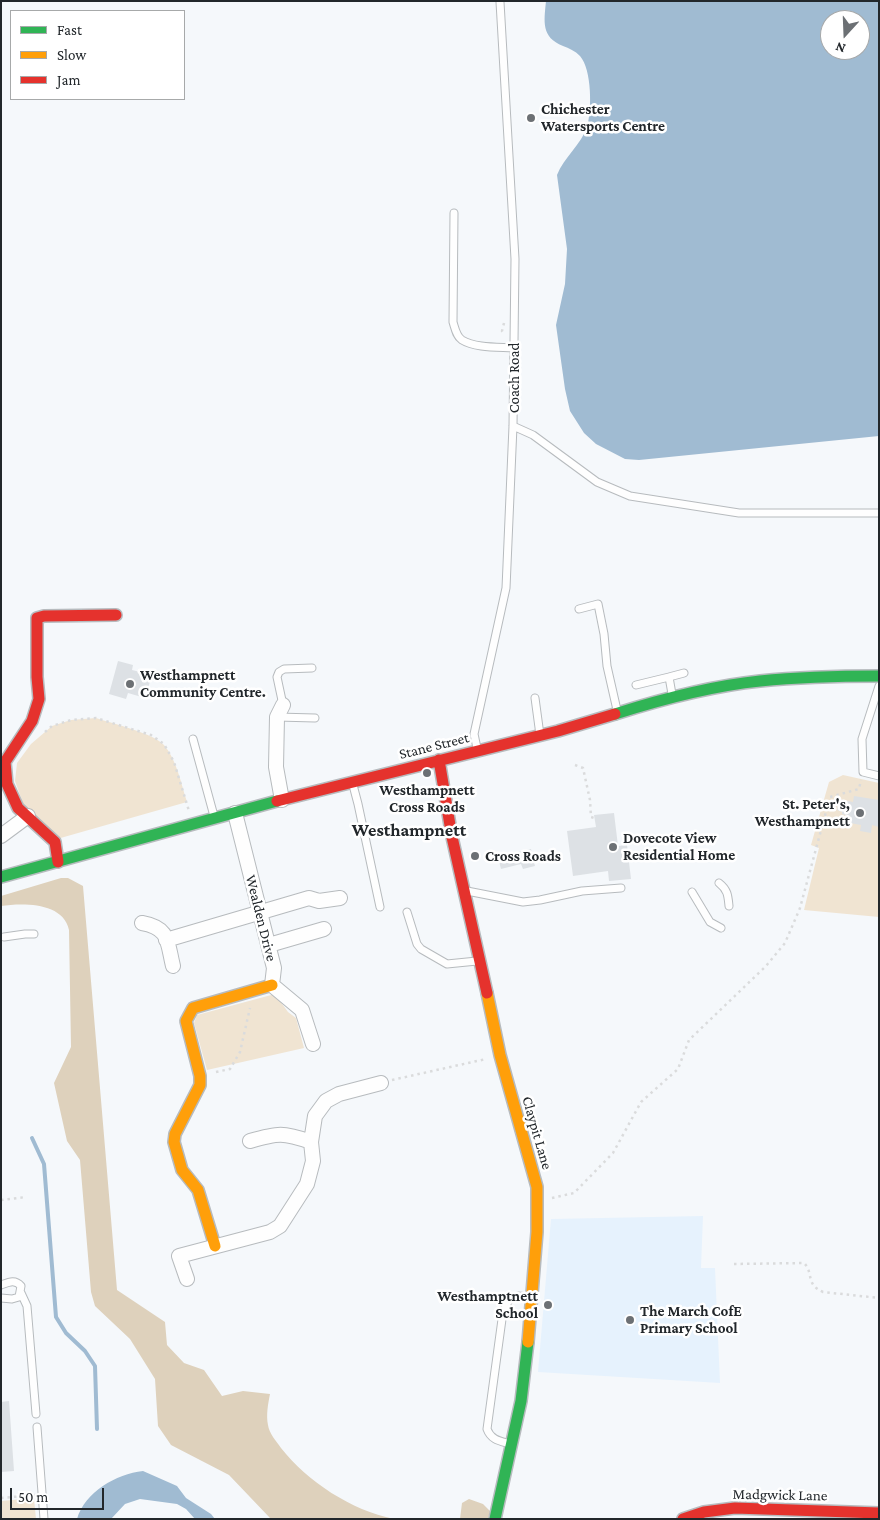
<!DOCTYPE html>
<html>
<head>
<meta charset="utf-8">
<style>
  body { margin:0 }
  #map { position:relative; width:880px; height:1520px; overflow:hidden; background:#f5f8fb; font-family:"Crimson Pro",serif }
  canvas { display:block }
  .frame { position:absolute; inset:0; border:2px solid #22272b; pointer-events:none }
  .legend { position:absolute; left:10px; top:10px; width:175px; height:90px; box-sizing:border-box; background:#fff; border:1px solid #a7a9aa; margin:0; padding:6px 9px; list-style:none; font-size:15px; color:#22272b }
  .legend li { display:flex; align-items:center; gap:10px; height:25px }
  .legend b { width:25px; border:1px solid #a7a9aa }
  .north { position:absolute; left:820px; top:10px; width:50px; height:50px; box-sizing:border-box; background:#fff; border:1px solid #a7a9aa; border-radius:50%; rotate:200deg; font-size:14px; font-weight:700; line-height:20px; text-align:center; color:#22272b }
  .north::after { content:''; display:block; margin:auto; width:18px; height:22px; background:#6c7074; clip-path:polygon(50% 0,100% 100%,50% 72%,0 100%) }
  .scale { position:absolute; left:10px; top:1488px; width:94px; height:22px; box-sizing:border-box; border:2px solid #22272b; border-top:0; padding-left:6px; font-size:15px; line-height:18px; white-space:nowrap; color:#22272b; -webkit-text-stroke:4px #fff; paint-order:stroke }
</style>
</head>
<body>
<div id="map">
<canvas width="880" height="1520"></canvas>
<div class="frame"></div>
<ul class="legend">
<li><b style="height:6px;background:#30b455"></b>Fast</li>
<li><b style="height:6px;background:#ff9f0a"></b>Slow</li>
<li><b style="height:6px;background:#e5322d"></b>Jam</li>
</ul>
<div class="north">N</div>
<div class="scale">50 m</div>
</div>
<script>
const context = document.querySelector('canvas').getContext('2d');
context.lineJoin = 'round';
function paint(path, color) { context.fillStyle = color; context.fill(path, 'evenodd'); }
function trace(path, color, width, dash) { context.strokeStyle = color; context.lineWidth = width; context.lineCap = dash ? 'butt' : 'round'; context.setLineDash(dash || []); context.stroke(path); }
function write(font, color, halo, rows, align = 'center') {
  context.font = font + ' "Crimson Pro",serif'; context.lineWidth = 5; context.setLineDash([]); context.textBaseline = 'middle'; context.strokeStyle = halo; context.fillStyle = color; for (const [text, x, y, turn = 0] of rows) {
    context.save(); context.translate(x, y); context.rotate((+turn || 0) * Math.PI / 180); context.textAlign = isNaN(turn) ? turn : align; if (halo) context.strokeText(text, 0, 0); context.fillText(text, 0, 0); context.restore();
  }
}
const built = new Path2D(`
  M703,1216L701,1268H715L720,1383L538,1372L551,1219Z`);
const green = new Path2D(`
  M96,718C111,723 155,734 164,745C177,760 181,784 187,802L57,839L25,809L15,781L17,763L31,744L52,726L71,720Z
  M843,775L879,783V917L804,910L819,848L811,845L829,782Z
  M275,994L288,1012L296,1018L304,1048L207,1070L194,1023L197,1015Z
  M34,1498L36,1519H1V1501Z`);
const forest = new Path2D(`
  M61,878H68L83,886L117,1290L165,1322L167,1345L184,1363L204,1370L222,1396L243,1391L270,1394C268,1404 266,1415 268,1425C269,1433 276,1441 281,1448C308,1482 351,1510 394,1519L270,1518L229,1475L171,1445L158,1426L155,1379L130,1339L95,1306L91,1292L80,1160L67,1141L54,1083L71,1047L69,930C63,902 23,903 1,906V896Z
  M469,1499L483,1504L490,1511L488,1519H460L462,1503Z`);
const water = new Path2D(`
  M546,1H879V436L639,460L625,459L596,444L584,433L570,411L565,389L556,325L565,284L567,249L557,175C564,157 581,145 587,127C592,110 592,70 580,56C575,51 569,48 563,46C541,37 544,22 546,1ZM830,20H860V50H830Z
  M143,1471L177,1486L186,1498L211,1514L215,1519H195L186,1509L177,1504L140,1499L125,1504L111,1519H77C85,1492 116,1474 143,1471Z`);
const stream = new Path2D(`
  M32,1138L44,1164L56,1317L66,1333L85,1351L95,1366L97,1429`);
const building = new Path2D(`
  M118,661L133,665L132,670L152,675L145,698L128,693L126,699L109,694Z
  M854,796L879,800V827L872,825L871,833L860,831L861,825L850,823L851,817L842,814V812L837,810L839,799L853,802Z
  M614,813L618,846L627,845L631,879L609,881L608,871L573,876L567,831L596,827L594,815Z
  M531,849L535,866L523,869L521,864L501,869L498,857Z
  M9,1401L14,1471L1,1472V1402Z`);
const path = new Path2D(`
  M504,323L502,331L505,334
  M45,732L52,726L71,720L96,718L151,735L164,744L174,762L189,811
  M575,765L583,768L590,800L591,817L594,818
  M216,1072L230,1069L240,1052L250,1008
  M392,1080L486,1059
  M552,1198L574,1193L613,1153L641,1102L678,1069L689,1040L766,966L785,943L800,908L830,797L859,789L861,780
  M1,1200L26,1197
  M734,1264L804,1263C814,1273 805,1284 823,1292L879,1298
  M1,1498L35,1495`);
const lane = new Path2D(`
  M454,213L453,322C455,328 456,336 462,340C475,348 498,347 513,348
  M513,426L533,435L597,482L630,496L739,513H879
  M579,609L598,604L604,634L607,666L617,710
  M669,677L684,673
  M636,685L669,677L672,694
  M879,686L862,739L863,772L879,776
  M535,698L540,735
  M283,705L277,677L279,672L284,669L312,668
  M277,717L315,718
  M193,739L214,816
  M477,748L474,734L506,588L513,426L515,259L500,2
  M353,785L358,804L380,907
  M719,883C728,890 728,896 729,906
  M467,891L523,902L540,900L582,891L621,888
  M692,892L710,922L721,928
  M407,912L417,944L421,949L447,964L477,961
  M4,937L25,934H34
  M1,1285C9,1282 15,1279 21,1286L19,1297L12,1299L1,1298
  M21,1293L27,1306L36,1414
  M37,1427L44,1519
  M510,1444C500,1441 491,1440 487,1429L503,1312L510,1298L518,1296L531,1297`);
const street = new Path2D(`
  M282,800L276,767L277,717L283,705
  M235,813L274,968L272,985L302,1010L313,1044
  M1,836L28,816
  M142,923C170,928 167,942 173,966
  M166,940L309,898L319,901L340,898
  M269,945L324,929
  M250,1141C278,1133 283,1132 311,1142
  M187,1279L179,1256L270,1232L280,1226L307,1184L313,1161L311,1142L315,1116L326,1101L339,1094L381,1083`);
const fast = new Path2D(`
  M615,714C662,699 711,686 760,681C800,677 839,676 879,676
  M1,877L277,801
  M495,1519L521,1401L528,1342`);
const slow = new Path2D(`
  M487,993L500,1055L537,1187V1232L528,1342
  M215,1246L198,1190L182,1170L174,1142L175,1134L200,1085V1076L186,1021L193,1008L272,985`);
const jam = new Path2D(`
  M439,760L452,837L487,993
  M277,801L558,731L615,714
  M58,862L55,842L18,808L7,784L5,762L32,721L39,699L37,677V618L44,616L116,615
  M683,1519L704,1512L735,1508L879,1513`);
const markers = [
  [531,118,5,"#6c7074"],
  [130,684,5,"#6c7074"],
  [427,773,5,"#6c7074"],
  [860,813,5,"#6c7074"],
  [613,847,5,"#6c7074"],
  [475,856,5,"#6c7074"],
  [548,1305,5,"#6c7074"],
  [630,1320,5,"#6c7074"]
];
const poiNames = [
  ["Chichester",541,109],
  ["Watersports Centre",541,126],
  ["Westhampnett",140,675],
  ["Community Centre.",140,692],
  ["Westhampnett",427,790,"center"],
  ["Cross Roads",427,807,"center"],
  ["St. Peter's,",850,804,"right"],
  ["Westhampnett",850,821,"right"],
  ["Dovecote View",623,838],
  ["Residential Home",623,855],
  ["Cross Roads",485,856],
  ["Westhamptnett",538,1296,"right"],
  ["School",538,1313,"right"],
  ["The March CofE",640,1311],
  ["Primary School",640,1328]
];
const streetNames = [
  ["Coach Road",514,378,-90],
  ["Stane Street",434,746,-14],
  ["Wealden Drive",261,918,76],
  ["Claypit Lane",537,1133,74],
  ["Madgwick Lane",780,1495,1]
];
const quarterNames = [
  ["Westhampnett",409,830]
];
paint(built, '#e6f2fd');
paint(green, '#f0e4d2');
paint(forest, '#ded1bc');
paint(water, '#a0bbd2');
trace(stream, '#a0bbd2', 4);
paint(building, '#dde1e5');
trace(lane, '#b7bbbe', 9);
trace(street, '#b7bbbe', 16);
trace(fast, '#b7bbbe', 14);
trace(slow, '#b7bbbe', 14);
trace(jam, '#b7bbbe', 14);
trace(path, '#dadbdc', 2.5, [2.5, 4]);
trace(lane, '#fefefe', 7);
trace(street, '#fefefe', 14);
trace(fast, '#30b455', 11);
trace(slow, '#ff9f0a', 11);
trace(jam, '#e5322d', 11);
for (const [x, y, r, color] of markers) { const dot = new Path2D(); dot.arc(x, y, r, 0, 2 * Math.PI); context.fillStyle = color; context.fill(dot); trace(dot, '#fff', 2); }
write('bold 15px', '#22272b', '#fff', poiNames, 'left');
write('15px', '#22272b', '#fff', streetNames);
write('bold 18px', '#22272b', '#fff', quarterNames);
</script>
</body>
</html>
